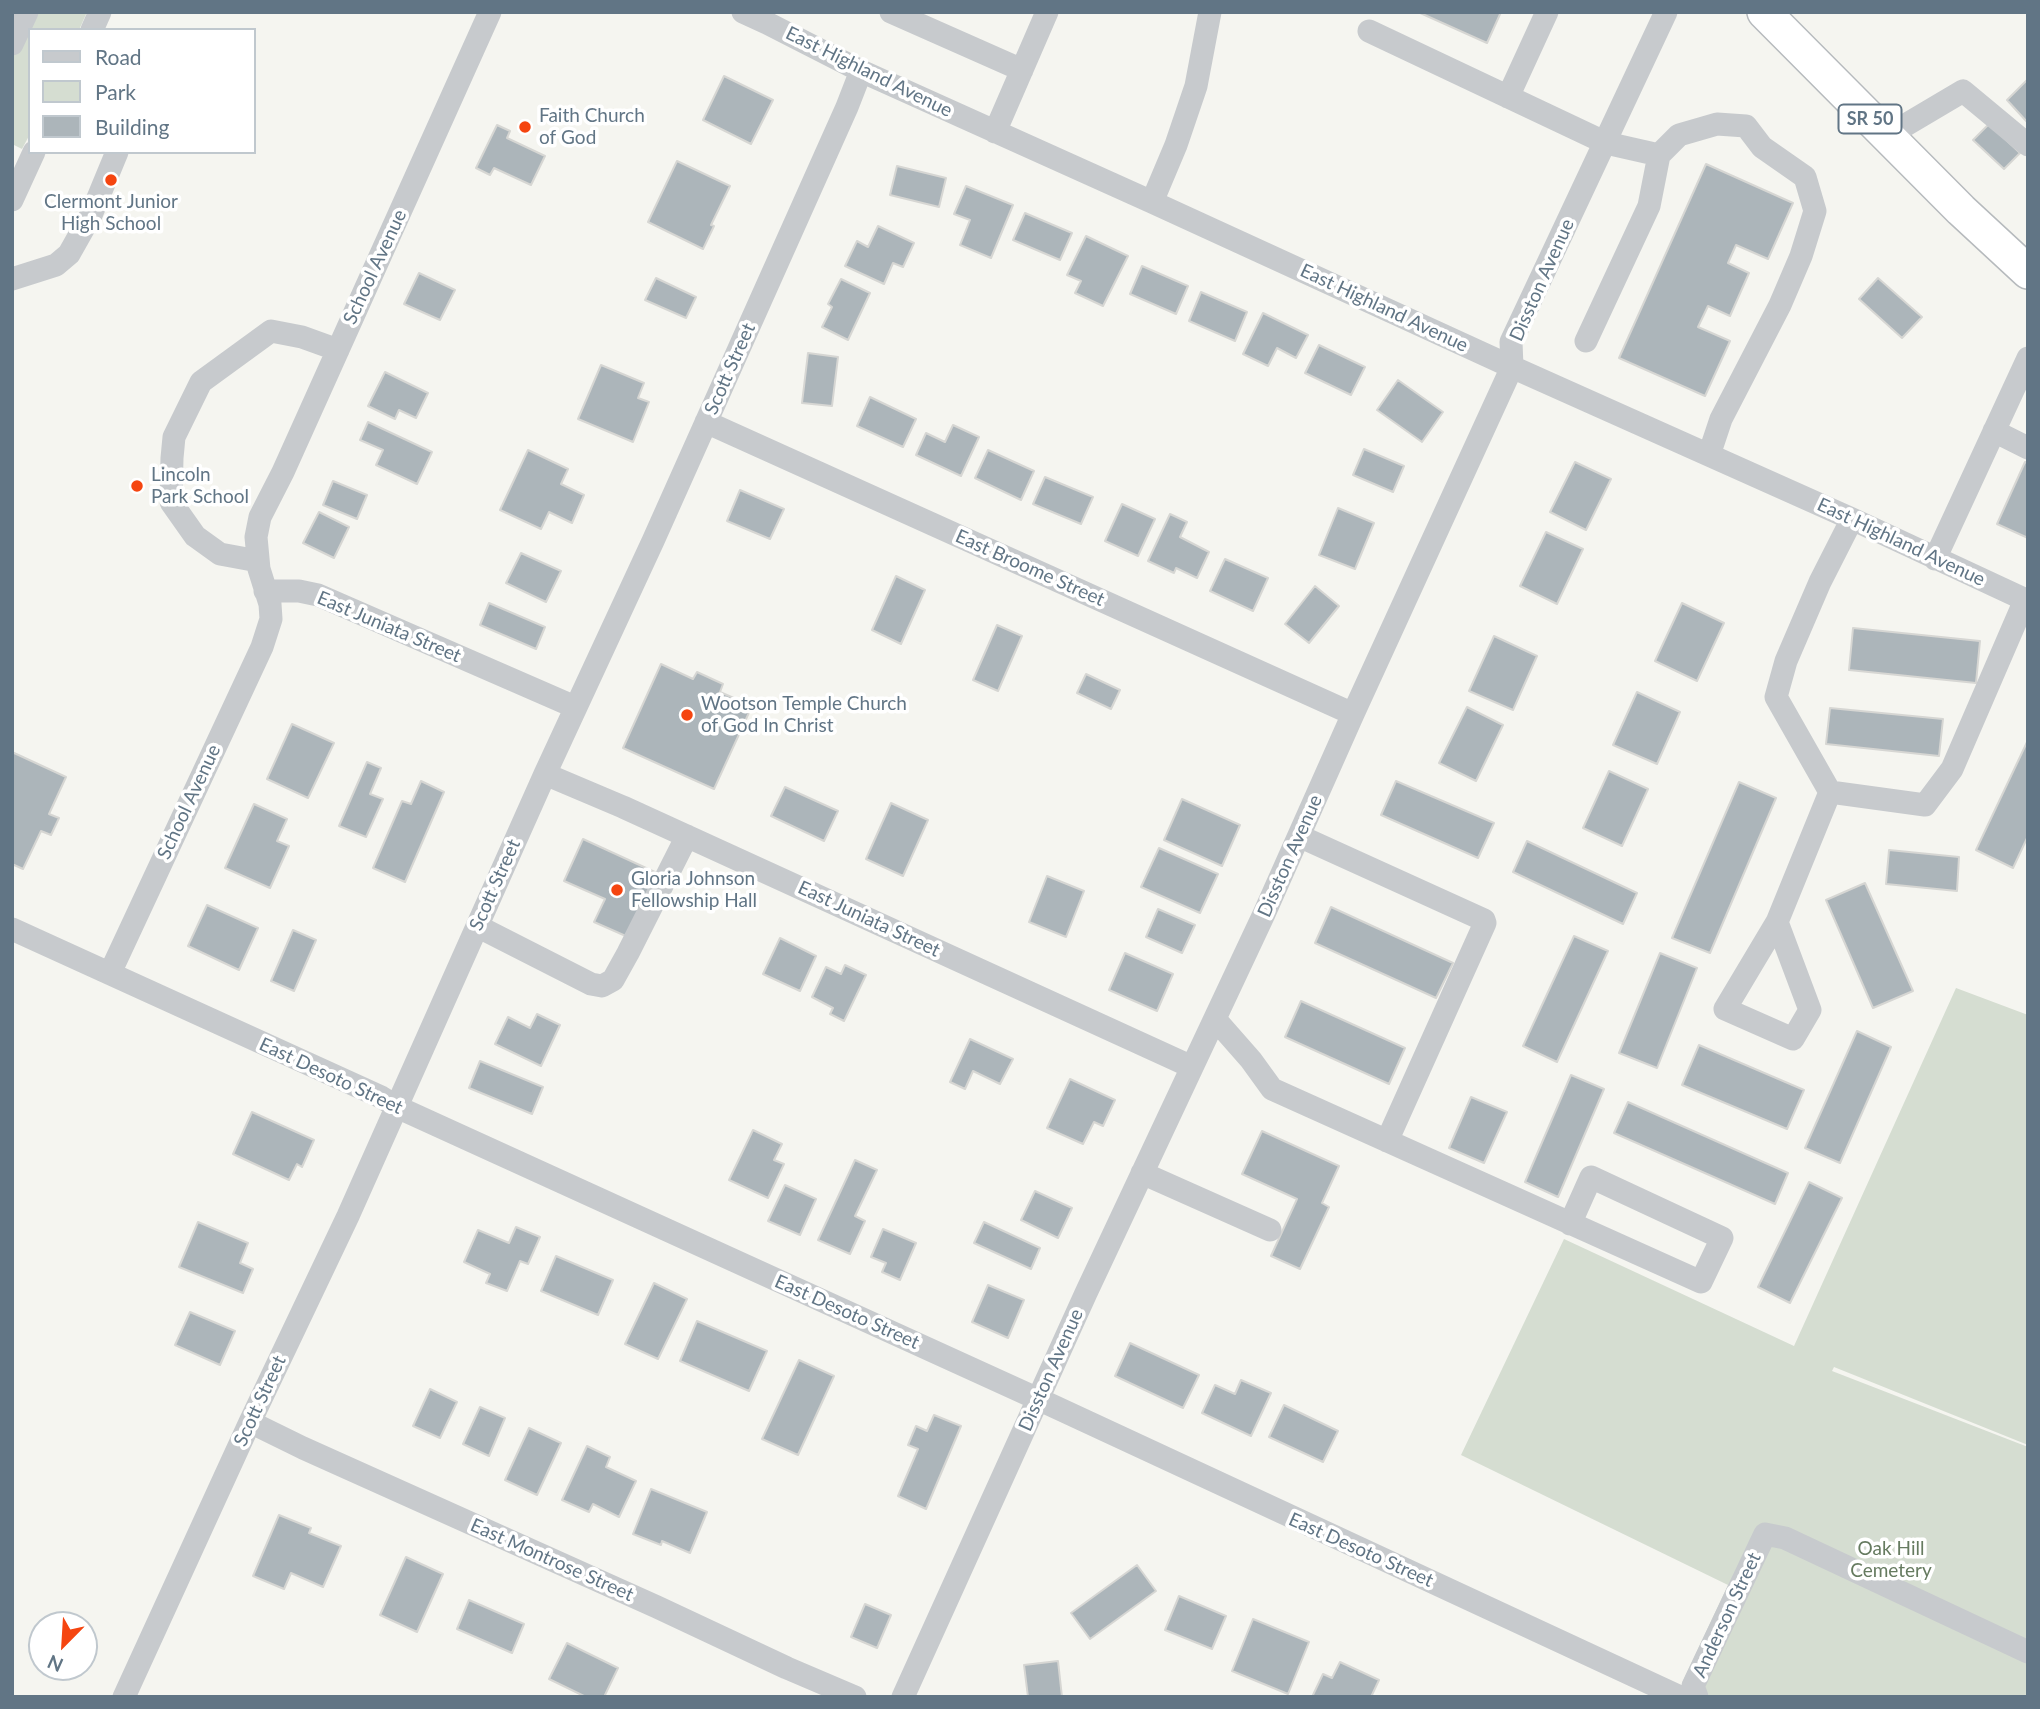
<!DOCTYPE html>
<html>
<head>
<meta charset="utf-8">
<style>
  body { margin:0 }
  #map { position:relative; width:2040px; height:1709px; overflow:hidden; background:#f5f5f0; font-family:Lato,sans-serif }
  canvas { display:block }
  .frame { position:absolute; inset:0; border:14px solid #617585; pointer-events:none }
  .legend { position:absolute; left:28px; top:28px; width:228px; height:126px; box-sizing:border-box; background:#fff; border:2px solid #c0c8ce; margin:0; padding:9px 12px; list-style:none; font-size:21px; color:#617585 }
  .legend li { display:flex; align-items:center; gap:14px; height:35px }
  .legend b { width:35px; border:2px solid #c0c8ce }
  .north { position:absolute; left:28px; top:1611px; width:70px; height:70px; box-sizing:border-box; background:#fff; border:2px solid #c0c8ce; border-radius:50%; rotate:204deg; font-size:19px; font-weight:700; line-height:28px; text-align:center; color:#617585 }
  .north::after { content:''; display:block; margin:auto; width:24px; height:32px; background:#f54510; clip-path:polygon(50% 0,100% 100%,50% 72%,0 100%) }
</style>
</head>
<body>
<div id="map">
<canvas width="2040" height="1709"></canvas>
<div class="frame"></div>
<ul class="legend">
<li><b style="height:9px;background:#c7cacd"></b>Road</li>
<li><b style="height:19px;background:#d5ddd1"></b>Park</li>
<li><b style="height:19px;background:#acb5ba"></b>Building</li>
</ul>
<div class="north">N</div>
</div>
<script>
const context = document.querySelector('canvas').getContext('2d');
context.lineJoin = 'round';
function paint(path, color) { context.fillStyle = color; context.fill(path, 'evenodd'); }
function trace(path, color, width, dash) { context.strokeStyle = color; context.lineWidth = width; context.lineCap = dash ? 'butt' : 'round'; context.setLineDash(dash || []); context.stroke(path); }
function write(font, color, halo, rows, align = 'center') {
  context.font = font + ' Lato,sans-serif'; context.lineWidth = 7; context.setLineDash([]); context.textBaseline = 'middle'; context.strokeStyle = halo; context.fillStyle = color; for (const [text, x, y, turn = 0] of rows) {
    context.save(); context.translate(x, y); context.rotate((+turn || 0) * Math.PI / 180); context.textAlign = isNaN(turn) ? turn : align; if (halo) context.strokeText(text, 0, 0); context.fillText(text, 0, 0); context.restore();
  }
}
const green = new Path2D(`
  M12,12H87L79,30H30V134L22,149L12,144Z
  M1956,988L2028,1015V1445L1834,1367L1832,1371L2028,1447V1697H1713L1682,1683L1728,1585L1461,1455L1564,1239L1794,1346Z`);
const building = new Path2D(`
  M1418,12H1501L1487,43Z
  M724,76L773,100L751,144L703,120Z
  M2027,80L2028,81V123L2007,100Z
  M1989,124L2020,153L2004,169L1973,140Z
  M497,125L510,131L507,138L545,156L531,185L494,168L490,175L476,168Z
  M677,161L730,186L711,225L714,226L703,249L648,222Z
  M1706,164L1793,203L1768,259L1736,245L1728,263L1749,273L1730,316L1708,306L1698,327L1730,341L1705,396L1619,358Z
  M897,166L946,178L939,207L890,195Z
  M966,186L1013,205L991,258L960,245L970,220L954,214Z
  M1025,213L1072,233L1060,260L1013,240Z
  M878,226L914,243L903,267L893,263L884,284L845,266L857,241L868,247Z
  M1086,236L1128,256L1103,306L1075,293L1081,281L1067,275Z
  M1142,266L1188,286L1176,314L1130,294Z
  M419,273L455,290L440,320L404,304Z
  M656,278L696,297L686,318L645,300Z
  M1878,278L1922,317L1902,338L1859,299Z
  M841,279L870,293L848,340L822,327L832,307L828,304Z
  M1201,292L1247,312L1235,341L1189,321Z
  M1263,313L1308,335L1296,358L1277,348L1268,366L1243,354Z
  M1319,345L1365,367L1351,395L1305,373Z
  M808,353L838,357L832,406L802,403Z
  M601,365L644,383L638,398L649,402L633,442L578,419Z
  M385,372L428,393L416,418L399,410L395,419L368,406Z
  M1398,380L1443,412L1422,442L1377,410Z
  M870,397L916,419L903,447L857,426Z
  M368,422L432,452L417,484L376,465L383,450L360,440Z
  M953,425L979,437L961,476L916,455L926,433L945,442Z
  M1364,449L1404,466L1393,492L1353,475Z
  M528,450L568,469L561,484L584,495L572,523L549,512L541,529L500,510Z
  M988,450L1034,471L1021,500L975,478Z
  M1575,462L1611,479L1586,530L1550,512Z
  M2025,462L2028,463V538L1997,524Z
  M1045,477L1093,497L1081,524L1033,504Z
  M333,481L367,495L357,519L323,505Z
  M740,490L784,509L770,539L727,521Z
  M1122,504L1155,519L1138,556L1105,541Z
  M1338,508L1374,523L1355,569L1319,555Z
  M319,512L349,527L334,558L303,543Z
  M1170,514L1187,522L1180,537L1209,552L1197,578L1176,568L1174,573L1148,561Z
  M1546,532L1583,549L1557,604L1520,586Z
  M521,553L561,571L546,602L506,583Z
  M1225,559L1268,578L1253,611L1210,591Z
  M896,576L925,590L901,644L872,630Z
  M1315,586L1339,606L1309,643L1285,624Z
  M489,603L545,627L536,649L480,625Z
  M1682,603L1724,623L1697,681L1655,661Z
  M997,625L1022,636L998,691L973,680Z
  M1853,628L1980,641L1976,683L1849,670Z
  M1494,636L1537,656L1513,710L1469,691Z
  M661,664L693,679L697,672L723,684L720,692L752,706L714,789L623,748Z
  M1086,674L1120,690L1111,709L1077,693Z
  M1637,692L1680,712L1657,764L1613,745Z
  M1467,707L1503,725L1476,781L1439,763Z
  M1830,708L1943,719L1939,756L1826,744Z
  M292,724L334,743L308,798L267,779Z
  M2028,740V836L2013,868L1976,850Z
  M12,752L66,777L49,814L59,818L51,835L41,831L23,869L12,864Z
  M367,762L381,768L370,794L383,799L366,837L339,826Z
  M1609,771L1648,789L1622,846L1583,828Z
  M421,781L444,792L405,882L373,868L402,801L411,804Z
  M1396,781L1494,823L1478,858L1381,815Z
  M1739,782L1776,798L1710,953L1672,938Z
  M785,787L838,811L824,841L771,816Z
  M1182,799L1240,825L1222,866L1164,840Z
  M891,803L928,820L903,876L866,859Z
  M254,804L287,819L277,841L289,846L270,888L225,868Z
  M583,839L657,873L628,937L594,922L605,899L564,881Z
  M1527,841L1637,893L1623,924L1513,872Z
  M1159,848L1218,874L1200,913L1141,887Z
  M1889,850L1959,857L1957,891L1886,884Z
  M1047,876L1084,891L1066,937L1029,922Z
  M1865,883L1913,991L1873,1008L1826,900Z
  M207,905L258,928L239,970L188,946Z
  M1331,907L1453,963L1436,998L1315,943Z
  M1158,909L1195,925L1182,953L1146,937Z
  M293,930L316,940L294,991L271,981Z
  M1574,936L1608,951L1557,1062L1523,1046Z
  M780,938L816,956L800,991L763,974Z
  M1125,953L1173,974L1157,1011L1109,990Z
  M1660,953L1697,968L1657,1068L1619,1053Z
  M845,965L866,975L844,1021L830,1014L833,1008L812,997L826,967L841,974Z
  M1301,1001L1405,1048L1389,1084L1285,1037Z
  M537,1014L560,1025L541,1066L495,1044L508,1017L530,1028Z
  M1857,1031L1891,1047L1840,1163L1805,1148Z
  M970,1039L1013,1059L1000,1084L973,1071L965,1089L950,1082Z
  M1699,1045L1804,1090L1787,1129L1682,1085Z
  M480,1061L543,1087L532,1114L469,1088Z
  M1571,1075L1604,1089L1558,1197L1525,1182Z
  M1070,1079L1115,1100L1103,1126L1094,1122L1083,1144L1047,1128Z
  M1471,1097L1507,1112L1484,1163L1449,1148Z
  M1628,1102L1788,1173L1775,1204L1614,1133Z
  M252,1112L314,1140L302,1167L297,1164L289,1180L233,1154Z
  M753,1130L782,1144L774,1160L784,1164L768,1198L729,1180Z
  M1262,1131L1339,1166L1322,1203L1329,1207L1300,1269L1271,1256L1297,1199L1242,1174Z
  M855,1160L877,1170L855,1216L865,1221L850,1254L818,1240Z
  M1809,1182L1842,1198L1790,1303L1758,1287Z
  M785,1185L816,1199L800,1235L768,1221Z
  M1035,1191L1072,1208L1058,1238L1021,1220Z
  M198,1222L248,1243L240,1263L253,1269L243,1293L179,1267Z
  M984,1222L1040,1248L1031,1269L974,1243Z
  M516,1227L540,1237L528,1264L520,1261L507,1291L486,1283L490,1274L464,1262L478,1230L509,1243Z
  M883,1229L916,1243L900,1280L882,1272L886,1263L871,1257Z
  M556,1256L613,1280L598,1315L541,1291Z
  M654,1283L687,1299L658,1359L625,1344Z
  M988,1285L1024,1300L1008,1338L972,1322Z
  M190,1312L235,1331L220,1365L175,1345Z
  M697,1321L767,1351L749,1391L680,1361Z
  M1130,1343L1199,1375L1183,1408L1115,1376Z
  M799,1360L834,1376L798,1455L762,1439Z
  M1241,1380L1271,1393L1251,1436L1202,1413L1215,1385L1235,1394Z
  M430,1389L457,1402L440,1438L413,1426Z
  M1284,1405L1338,1431L1323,1462L1269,1437Z
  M480,1407L505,1418L489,1456L463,1444Z
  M934,1415L961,1426L926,1509L898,1496L918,1449L908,1445L916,1426L927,1431Z
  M529,1428L561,1443L537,1495L505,1480Z
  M587,1446L610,1457L606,1467L636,1481L619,1517L593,1504L589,1512L562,1500Z
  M651,1489L707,1512L690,1553L662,1541L661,1545L633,1534Z
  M279,1515L311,1528L309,1533L341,1546L323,1587L291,1573L284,1589L253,1576Z
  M406,1557L443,1574L417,1632L380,1615Z
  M1137,1565L1156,1591L1090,1639L1071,1613Z
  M1179,1596L1226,1616L1212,1649L1165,1630Z
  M469,1600L524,1624L512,1653L457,1629Z
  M865,1604L891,1615L877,1648L851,1637Z
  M1253,1619L1309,1642L1288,1694L1232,1671Z
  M567,1643L618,1668L604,1697H586L549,1679Z
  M1058,1661L1062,1697H1028L1024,1665Z
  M1340,1662L1379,1680L1371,1697H1312L1323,1674L1332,1678Z`);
const minor = new Path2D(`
  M743,12L767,23L861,71L1152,202L1512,367L1852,519L2028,601
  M891,12L1022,70
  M92,30L100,12
  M1369,31L1606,143L1659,155L1679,135L1717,124L1746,126L1762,147L1805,177L1815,211L1801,256L1780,305L1721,419L1709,455
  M12,44L27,12
  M1508,97L1547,12
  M995,132L1047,12
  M1887,136L1963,91L2028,145
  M12,200L34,152
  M1152,202L1176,145L1196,86L1210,12
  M12,279L56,265L69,254L91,215L117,152
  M1586,341L1649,206L1659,155
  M706,422L1353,714
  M1994,431L2028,448
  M1852,519L1820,582L1786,661L1776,697L1830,792L1925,805L1952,769L2025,600
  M1935,559L2028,358
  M258,561L220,554L195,536L171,502L172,458L174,437L201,382L271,331L302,337L338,350
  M265,591H299L318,595L575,707
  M545,774L623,807L1192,1067
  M1299,836L1484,920L1485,923L1387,1141
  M1777,922L1810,1010L1793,1039L1725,1009L1777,922L1830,792
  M477,926L591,984L602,986L613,980L628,953L687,836
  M12,929L381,1097L397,1107L1038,1399L1680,1697
  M110,973L262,647L271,619L270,604L259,569L256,537L260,517L283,472L490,12
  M1215,1019L1251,1060L1272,1089L1701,1282L1722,1238L1591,1177L1570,1224
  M1142,1173L1270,1230
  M250,1422L303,1448L657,1607L787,1668L855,1697
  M124,1697L250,1422L348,1216L545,774L653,541L847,107L861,71
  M903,1697L1086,1293L1264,914L1353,714L1512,367L1511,342L1666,12
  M1697,1697L1693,1686L1765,1534L1785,1538L2028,1652`);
const highway = new Path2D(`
  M1764,12L1961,210L2028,272`);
const markers = [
  [525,127,7,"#f54510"],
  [111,180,7,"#f54510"],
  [137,486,7,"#f54510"],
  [687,715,7,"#f54510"],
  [617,890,7,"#f54510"]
];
const shields = [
  [1870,119,63]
];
const shieldNames = [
  ["SR 50",1870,119]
];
const streetNames = [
  ["East Highland Avenue",869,72,26],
  ["School Avenue",375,267,-65],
  ["Disston Avenue",1542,280,-66],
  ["East Highland Avenue",1384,308,25],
  ["Scott Street",730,369,-66],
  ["East Highland Avenue",1901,542,25],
  ["East Broome Street",1030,568,24],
  ["East Juniata Street",389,627,23],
  ["School Avenue",189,802,-65],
  ["Disston Avenue",1290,856,-66],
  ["Scott Street",495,885,-66],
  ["East Juniata Street",869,919,25],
  ["East Desoto Street",331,1076,25],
  ["East Desoto Street",847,1312,24],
  ["Disston Avenue",1051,1370,-66],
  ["Scott Street",260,1401,-65],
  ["East Desoto Street",1361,1550,24],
  ["East Montrose Street",552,1560,24],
  ["Anderson Street",1727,1615,-65]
];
const poiNames = [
  ["Faith Church",539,116],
  ["of God",539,138],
  ["Clermont Junior",111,202,"center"],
  ["High School",111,224,"center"],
  ["Lincoln",151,475],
  ["Park School",151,497],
  ["Wootson Temple Church",701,704],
  ["of God In Christ",701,726],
  ["Gloria Johnson",631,879],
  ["Fellowship Hall",631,901]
];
const parkNames = [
  ["Oak Hill",1891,1549],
  ["Cemetery",1891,1571]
];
paint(green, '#d5ddd1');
paint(building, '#acb5ba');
trace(building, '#d6d6d3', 2);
trace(highway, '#b6babd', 36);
trace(minor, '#c7cacd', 23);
trace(highway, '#fff', 33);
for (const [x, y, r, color] of markers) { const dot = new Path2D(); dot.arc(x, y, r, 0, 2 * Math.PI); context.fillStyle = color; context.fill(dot); trace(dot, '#fff', 2.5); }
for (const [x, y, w] of shields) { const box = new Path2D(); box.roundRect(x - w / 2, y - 14.5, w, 29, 5); context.fillStyle = '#fff'; context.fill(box); trace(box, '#617585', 2); }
write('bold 18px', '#617585', null, shieldNames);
write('19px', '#617585', '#fff', streetNames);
write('19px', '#617585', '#fff', poiNames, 'left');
write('19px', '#667b60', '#fff', parkNames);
</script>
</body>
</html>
